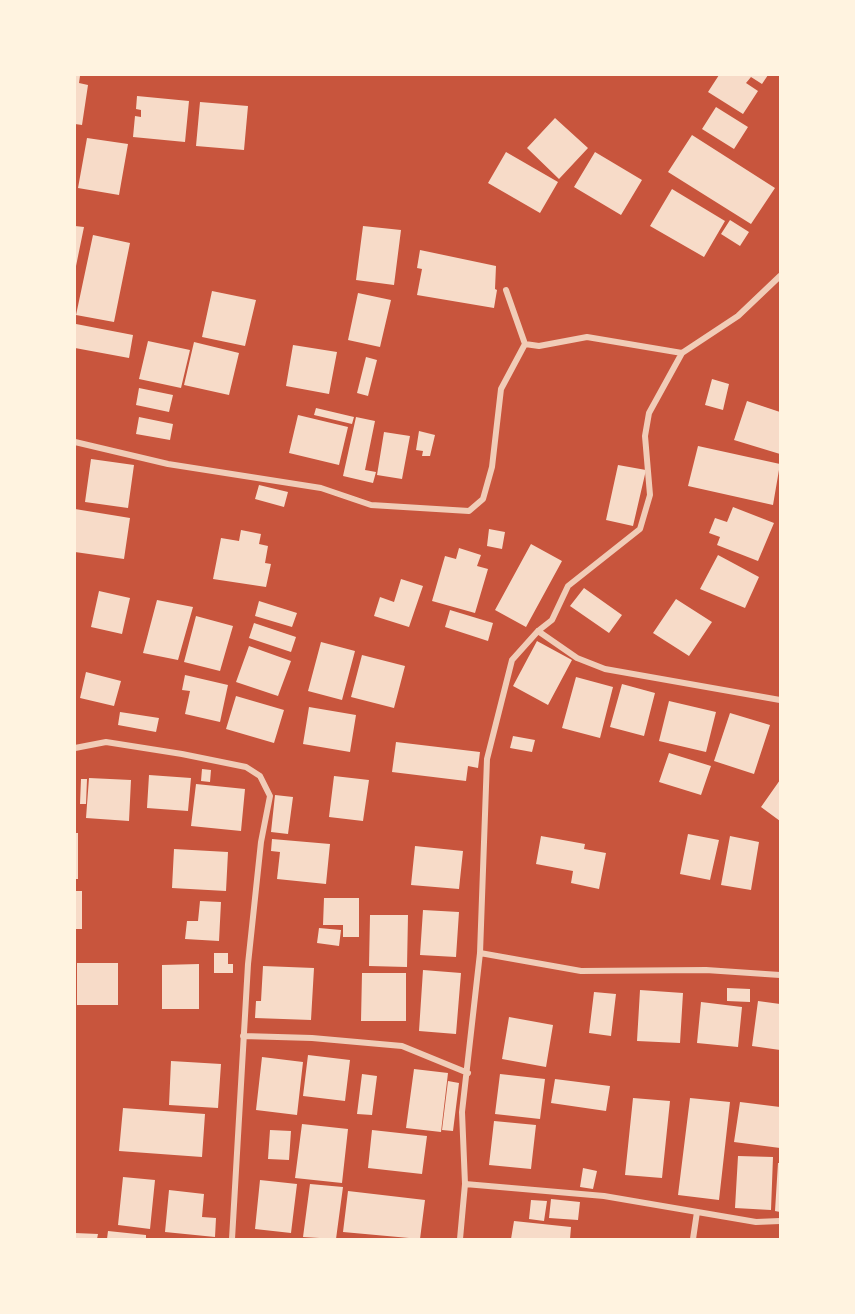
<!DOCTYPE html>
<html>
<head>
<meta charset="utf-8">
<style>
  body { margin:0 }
  #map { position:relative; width:855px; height:1314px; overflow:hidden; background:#c8553d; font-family:Signika,sans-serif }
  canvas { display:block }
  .frame { position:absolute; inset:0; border:76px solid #fff3e0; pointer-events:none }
</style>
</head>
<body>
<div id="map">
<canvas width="855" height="1314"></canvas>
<div class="frame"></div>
</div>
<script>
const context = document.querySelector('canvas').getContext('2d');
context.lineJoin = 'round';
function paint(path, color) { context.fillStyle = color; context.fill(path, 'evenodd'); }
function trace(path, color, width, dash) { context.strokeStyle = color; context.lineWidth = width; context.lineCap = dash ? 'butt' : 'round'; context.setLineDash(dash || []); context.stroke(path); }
const building = new Path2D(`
  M75,75L80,76L79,83L88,85L82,125L75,124Z
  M719,75H768L762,84L751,77L746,83L758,91L743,114L708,92Z
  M137,96L189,101L185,142L133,137L135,116L141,117V110L136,109Z
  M200,102L248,106L244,150L196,146Z
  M716,107L748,127L734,149L702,129Z
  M555,118L588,148L559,179L527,148Z
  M692,135L775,188L751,224L668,172Z
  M87,138L128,144L119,195L78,188Z
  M506,152L558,182L540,213L488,183Z
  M595,152L642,180L621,215L574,187Z
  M672,189L725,221L704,257L650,226Z
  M730,220L749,232L740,246L721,234Z
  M75,226L84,227L76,266H75Z
  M363,226L401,230L394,285L356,280Z
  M93,235L130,243L114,322L76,315Z
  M420,250L496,266L495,289L497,290L494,308L417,295L422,269L417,268Z
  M212,291L256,300L245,346L202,337Z
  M358,293L391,300L380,347L348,340Z
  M76,324L133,335L129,358L75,348Z
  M148,341L190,350L181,388L139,379Z
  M194,342L239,353L229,395L184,385Z
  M293,345L337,352L329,394L286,386Z
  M366,357L377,360L368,396L357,393Z
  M712,379L729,384L723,410L705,405Z
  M139,388L173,395L169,412L136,405Z
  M747,401L780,412V454L734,440Z
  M316,408L354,417L352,424L314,415Z
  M298,415L348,427L339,465L289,453Z
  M139,417L173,424L170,440L136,434Z
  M356,417L375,421L365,470L376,472L373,483L343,476Z
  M419,431L435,435L430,456H422L423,451L416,450Z
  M384,432L410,436L402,479L377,475Z
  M698,446L780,464L773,505L688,486Z
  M91,459L134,465L128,508L85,502Z
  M618,465L646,470L633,526L606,520Z
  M259,485L288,492L284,507L255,499Z
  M733,507L774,523L758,561L717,545L720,537L709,533L715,518L727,522Z
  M75,509L130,518L124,559L75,552Z
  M489,529L505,532L502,549L487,546Z
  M241,530L261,534L259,544L268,546L265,563L271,564L266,587L213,579L221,538L239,541Z
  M531,544L562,561L526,627L495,610Z
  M459,548L481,555L477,566L488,569L475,613L432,601L445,556L456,559Z
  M718,555L759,577L745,608L700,589Z
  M401,579L423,586L409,627L374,616L380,597L394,602Z
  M584,588L622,615L609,633L570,606Z
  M99,591L130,598L122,634L91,627Z
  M676,599L712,622L689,656L653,633Z
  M157,600L193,607L178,660L143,653Z
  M259,601L297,613L292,627L255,616Z
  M450,610L493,623L488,641L445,627Z
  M196,616L233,626L220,671L184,662Z
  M254,623L296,637L291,652L249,638Z
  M537,641L572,660L548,705L513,686Z
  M321,642L355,651L342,700L308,691Z
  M249,646L291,661L278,696L236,682Z
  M362,655L405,666L394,708L351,697Z
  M86,672L121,681L114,706L80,698Z
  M185,675L228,685L220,722L185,714L190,691L182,690Z
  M576,677L613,687L600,738L562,728Z
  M622,684L655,693L644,736L610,727Z
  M236,696L284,710L274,743L226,729Z
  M669,701L716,712L706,752L659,741Z
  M309,707L356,715L350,752L303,744Z
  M120,712L159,718L156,732L118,725Z
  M730,713L770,725L754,774L714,761Z
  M513,736L535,740L532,752L510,748Z
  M396,742L480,752L478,768L468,766L466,781L392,772Z
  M669,753L711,766L701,795L659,782Z
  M202,769L211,770L210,782L201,781Z
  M149,775L191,778L188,811L147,808Z
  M334,776L369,780L363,821L329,817Z
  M89,778L131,780L129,821L86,818Z
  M81,779H87L86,804H80Z
  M780,780V821L761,807Z
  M196,784L245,789L241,831L191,826Z
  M275,795L293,797L288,834L271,832Z
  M75,833H78V879H75Z
  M688,834L719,840L710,880L680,874Z
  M541,836L585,844L584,849L606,853L599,889L571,883L573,871L536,864Z
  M730,836L759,842L751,890L721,885Z
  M272,839L330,844L326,884L277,879L280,852L271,851Z
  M415,846L463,851L459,889L411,885Z
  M174,849L228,852L226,891L172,888Z
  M75,891H82V929H75Z
  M324,898H359V937H343V925H323Z
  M200,901L221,902L219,941L185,939L187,921H198Z
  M423,910L459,912L456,957L420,955Z
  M370,915H408L407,967L369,966Z
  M319,928L341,930L339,946L317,943Z
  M214,953H228V964H233V973H214Z
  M77,963H118V1005H77Z
  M199,964V1009H162V965Z
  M263,966L314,968L311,1020L255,1018L256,1001H261Z
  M423,970L461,973L456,1034L419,1031Z
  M362,973H406V1021H361Z
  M727,988L750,989V1002L727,1001Z
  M640,990L683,993L680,1043L637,1041Z
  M594,992L616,994L611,1036L589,1033Z
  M758,1001L780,1004V1050L752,1046Z
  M701,1002L742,1007L738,1047L697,1043Z
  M509,1017L553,1025L546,1067L502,1059Z
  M308,1055L350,1060L345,1101L303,1096Z
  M262,1057L303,1062L297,1115L256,1110Z
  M171,1061L221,1064L218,1108L169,1105Z
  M414,1069L448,1073L441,1132L406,1128Z
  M362,1074L377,1076L372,1115L357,1114Z
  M500,1074L545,1079L540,1119L495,1114Z
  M555,1079L610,1086L606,1111L551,1103Z
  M448,1081L459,1083L453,1131L442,1130Z
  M633,1098L670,1101L662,1178L625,1175Z
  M690,1098L730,1102L719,1200L678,1195Z
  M740,1102L780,1107V1148L734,1142Z
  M123,1108L205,1114L202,1157L119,1151Z
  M494,1121L536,1125L531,1169L489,1165Z
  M302,1124L348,1129L342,1183L295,1178Z
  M270,1130L291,1131L289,1160L268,1159Z
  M372,1130L427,1136L422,1174L368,1168Z
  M738,1156L773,1157L771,1210L735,1208Z
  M778,1163H780V1212L775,1211Z
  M583,1168L597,1171L593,1189L580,1187Z
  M123,1177L155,1180L150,1229L118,1225Z
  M260,1180L297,1184L291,1233L255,1229Z
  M310,1184L343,1187L336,1239L303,1237Z
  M169,1190L204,1194L202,1217L216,1218L215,1237L165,1232Z
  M348,1191L425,1200L420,1239L343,1232Z
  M551,1199L580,1202L578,1220L549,1218Z
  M531,1200L547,1201L544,1221L529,1219Z
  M514,1221L571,1227L570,1239H511Z
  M108,1231L146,1235V1239H107Z
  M75,1233L98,1234L97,1239H75Z`);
const minor = new Path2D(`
  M506,290L525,344
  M682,353L738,316L780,276
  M75,442L168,464L321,488L371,505L469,511L483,499L492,467L501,389L525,344L539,346L587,337L682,353L649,413L645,436L650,495L640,529L568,586L552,620L538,631L512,660L487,759L480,953L462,1112L465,1184L460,1239
  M538,631L577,658L605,669L780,700
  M75,748L106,742L182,754L246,767L260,776L270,796L261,842L248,964L232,1239
  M480,953L581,971L706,970L780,975
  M243,1036L312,1038L402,1046L468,1073
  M465,1184L604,1196L756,1222L780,1221
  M693,1239L697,1212`);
paint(building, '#f7dbc8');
trace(minor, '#f1ccb7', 6);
</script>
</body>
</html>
